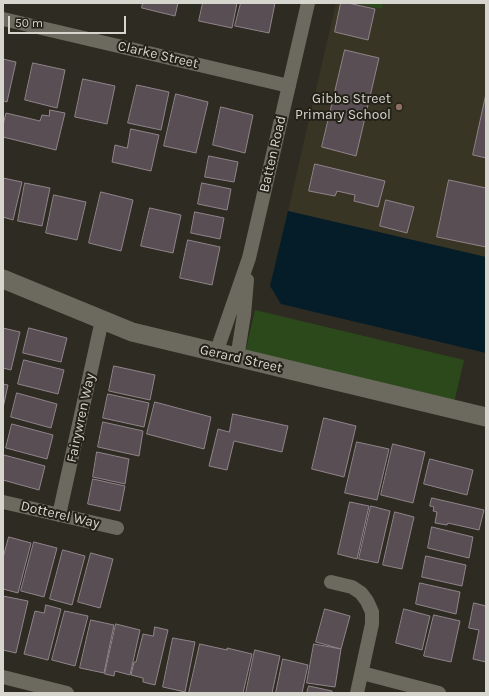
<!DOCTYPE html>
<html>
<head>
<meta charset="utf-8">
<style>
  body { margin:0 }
  #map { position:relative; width:489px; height:696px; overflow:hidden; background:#2e2c22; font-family:Karla,sans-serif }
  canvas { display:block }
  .frame { position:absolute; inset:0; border:4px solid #d6d5ce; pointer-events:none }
  .scale { position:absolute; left:8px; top:16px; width:118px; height:18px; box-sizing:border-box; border:2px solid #d6d5ce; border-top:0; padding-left:5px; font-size:12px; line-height:14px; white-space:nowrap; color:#d6d5ce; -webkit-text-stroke:3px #242218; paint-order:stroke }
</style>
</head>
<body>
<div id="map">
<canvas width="489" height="696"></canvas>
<div class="frame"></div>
<div class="scale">50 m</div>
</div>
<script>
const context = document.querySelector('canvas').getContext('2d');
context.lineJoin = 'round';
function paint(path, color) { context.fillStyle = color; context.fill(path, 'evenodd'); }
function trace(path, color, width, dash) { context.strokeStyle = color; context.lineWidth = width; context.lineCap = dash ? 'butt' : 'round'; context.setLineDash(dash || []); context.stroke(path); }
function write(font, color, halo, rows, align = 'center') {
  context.font = font + ' Karla,sans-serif'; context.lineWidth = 4; context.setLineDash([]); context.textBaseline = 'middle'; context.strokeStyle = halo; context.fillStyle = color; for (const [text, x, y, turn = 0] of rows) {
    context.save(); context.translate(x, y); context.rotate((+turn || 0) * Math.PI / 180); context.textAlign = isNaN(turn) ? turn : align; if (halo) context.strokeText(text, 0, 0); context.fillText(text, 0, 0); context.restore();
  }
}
const built = new Path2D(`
  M336,3H486V257L288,211Z`);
const green = new Path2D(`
  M355,3H383L382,9Z
  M255,310L464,360L454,403L245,353Z`);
const water = new Path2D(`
  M288,211L486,257V353L281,304L270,286Z`);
const building = new Path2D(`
  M143,3H178L175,16L142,8Z
  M203,3H237L232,28L199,21Z
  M241,3H275L269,33L235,26Z
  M341,3H348L375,9L368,40L335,32Z
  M345,50L379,58L356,156L322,147Z
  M3,59L16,62L7,102L3,101Z
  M33,63L65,70L57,108L25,100Z
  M83,79L115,86L107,124L75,117Z
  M137,85L169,92L161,130L128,123Z
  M176,94L208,102L196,153L164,146Z
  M486,94V158L473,155Z
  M221,107L253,115L245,153L213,145Z
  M50,110L65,113L56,150L3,137V125L6,113L40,121L42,115L49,116Z
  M131,129L159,135L151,171L112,162L115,145L127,148Z
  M209,156L238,162L234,182L205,177Z
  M315,164L385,181L378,207L354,201L355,195L337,191L335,196L309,191Z
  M3,178L22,182L13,220L3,217Z
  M449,180L486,188V247L437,237Z
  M25,183L50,188L42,226L18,221Z
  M202,183L231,189L227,210L198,204Z
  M101,192L133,200L121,251L89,243Z
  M54,195L86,202L77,240L46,233Z
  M386,200L414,207L407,233L380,226Z
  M150,208L181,215L173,253L141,246Z
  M195,212L224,218L220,239L191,233Z
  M188,240L220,247L212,285L180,278Z
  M3,328L20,332L11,370L3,368Z
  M29,328L67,338L61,362L23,353Z
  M24,360L64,370L58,394L18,384Z
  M114,366L155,375L150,400L109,391Z
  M3,384L8,385L3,408Z
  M17,393L57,404L51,428L11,417Z
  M108,394L149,403L144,427L103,418Z
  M155,402L211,417L204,449L147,434Z
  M233,414L288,426L282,452L234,441L227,470L209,466L218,429L229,432Z
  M324,418L356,426L344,477L312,469Z
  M103,422L143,431L139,456L98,447Z
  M12,424L53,435L47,459L6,448Z
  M357,442L389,449L377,500L345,493Z
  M393,444L425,452L413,503L381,495Z
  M97,452L129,459L125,484L93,477Z
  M4,455L45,466L39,490L3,480Z
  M430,459L473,470L467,495L424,484Z
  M93,479L125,486L120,511L88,504Z
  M432,498L484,510L479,530L448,523L447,525L435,523L437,512L433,511L434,507L430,506Z
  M350,502L369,506L357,559L338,554Z
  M371,506L390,511L378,563L359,559Z
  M395,512L414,517L402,569L383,565Z
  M432,527L473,537L469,558L428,548Z
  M9,537L31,543L18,593L3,589V558Z
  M34,542L57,548L44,597L21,591Z
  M63,550L85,556L72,605L50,599Z
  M91,553L113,559L100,608L78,602Z
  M426,556L466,565L462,586L422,577Z
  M420,583L460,592L456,614L416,604Z
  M3,596L28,601L16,653L3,650Z
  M474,603L486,606V662L473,659L479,630L469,628Z
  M46,605L61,609L48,660L24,654L35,611L44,613Z
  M325,609L350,616L341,649L316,642Z
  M404,609L430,616L422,650L396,643Z
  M65,611L88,616L75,666L52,660Z
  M434,615L460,621L451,662L424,656Z
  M91,620L114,625L104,673L80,668Z
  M116,624L140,630L130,675L115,671L114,676L105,674Z
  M155,627L168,630L155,685L143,682V678L131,675L134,662H136L143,634L153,636Z
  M173,638L195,642L185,692L163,687Z
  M200,644L227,650V648L252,654L243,693H189Z
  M314,644L341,649L335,687L307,683Z
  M255,650L280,656L272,693H246Z
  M283,659L308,665L302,693H276Z
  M309,686L332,691V693H307Z`);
const street = new Path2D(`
  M3,19L289,86
  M216,353L249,258L308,3
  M237,358L244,315L247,280
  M3,502L117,528
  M59,515L102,320
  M331,582L352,587L361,593L367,601L372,612V624L357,693
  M362,673L439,693
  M3,677L67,693`);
const secondary = new Path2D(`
  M3,279L132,332L486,417`);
const markers = [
  [399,107,4,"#8d6e63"]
];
const streetNames = [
  ["Clarke Street",158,55,13],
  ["Batten Road",273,154,-77],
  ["Gerard Street",241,359,13],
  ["Fairywren Way",81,418,-78],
  ["Dotterel Way",60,515,13]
];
const poiNames = [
  ["Gibbs Street",391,99],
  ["Primary School",391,115]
];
paint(built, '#383525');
paint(green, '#2c491b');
paint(water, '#041d29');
paint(building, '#594e54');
trace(building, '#90848b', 1);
trace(street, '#6c6a5e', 14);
trace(secondary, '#6c6a5e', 19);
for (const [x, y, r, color] of markers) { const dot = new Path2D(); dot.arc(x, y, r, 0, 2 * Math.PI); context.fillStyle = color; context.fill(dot); trace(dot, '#242218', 1.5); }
write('14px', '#d6d5ce', '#242218', streetNames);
write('14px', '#d6d5ce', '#242218', poiNames, 'right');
</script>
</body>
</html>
